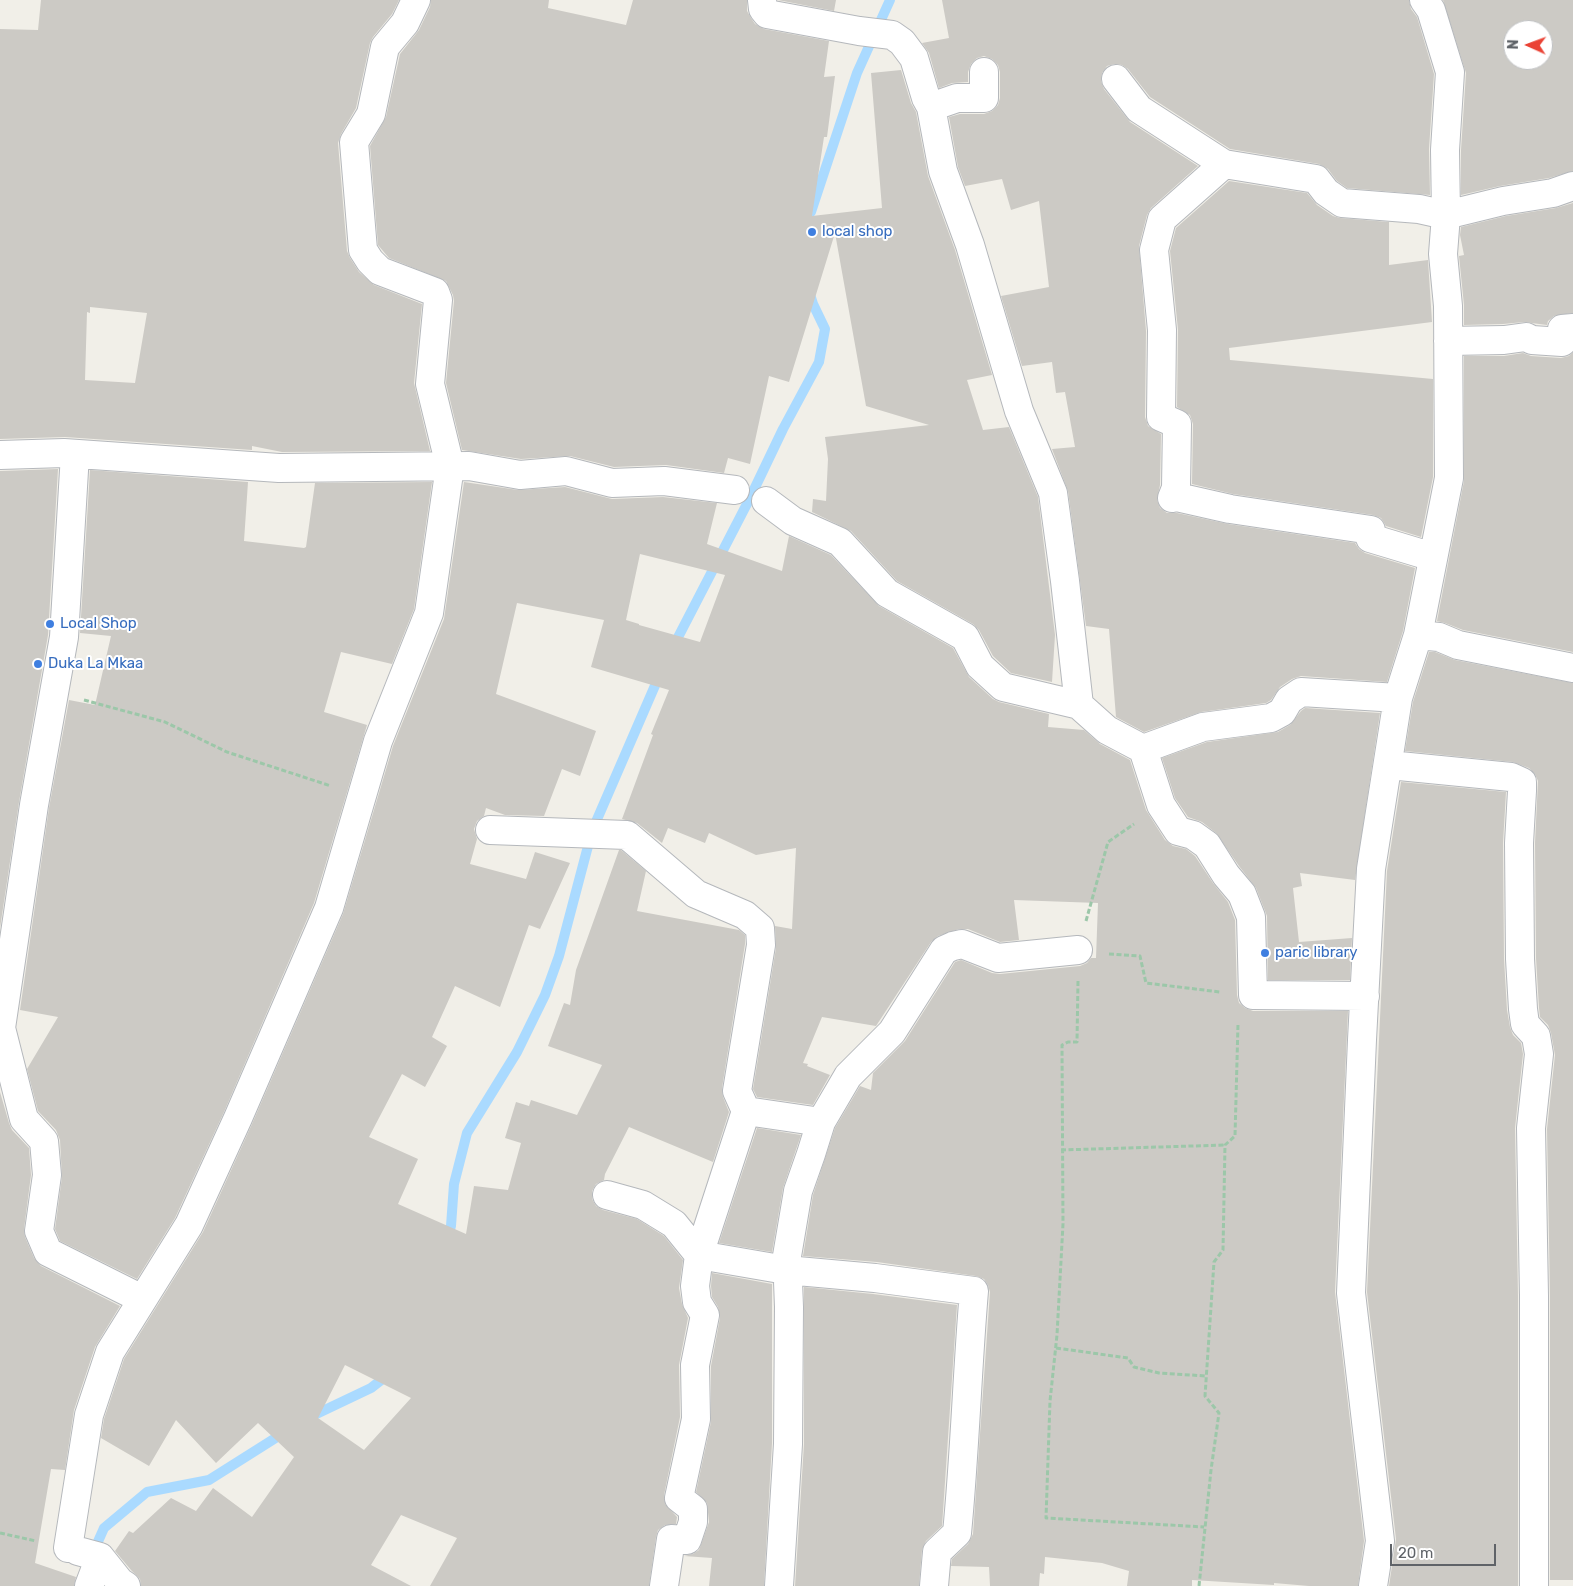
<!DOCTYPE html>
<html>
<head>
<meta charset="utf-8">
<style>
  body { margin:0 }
  #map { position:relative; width:1573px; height:1586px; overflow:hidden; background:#f1efe8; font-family:Rubik,sans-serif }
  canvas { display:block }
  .north { position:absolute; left:1503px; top:20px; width:50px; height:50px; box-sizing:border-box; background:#fff; border:1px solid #bfc1c3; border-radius:50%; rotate:272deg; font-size:14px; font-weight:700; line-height:20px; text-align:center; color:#5f6368 }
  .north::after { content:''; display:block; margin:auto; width:18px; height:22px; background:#ea4335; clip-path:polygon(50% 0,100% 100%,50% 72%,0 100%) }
  .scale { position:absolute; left:1390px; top:1544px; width:106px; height:22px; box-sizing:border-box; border:2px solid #5f6368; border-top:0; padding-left:6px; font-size:15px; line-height:18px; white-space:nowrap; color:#5f6368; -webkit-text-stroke:4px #fff; paint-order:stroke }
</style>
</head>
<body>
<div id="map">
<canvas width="1573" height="1586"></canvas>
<div class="north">N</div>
<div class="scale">20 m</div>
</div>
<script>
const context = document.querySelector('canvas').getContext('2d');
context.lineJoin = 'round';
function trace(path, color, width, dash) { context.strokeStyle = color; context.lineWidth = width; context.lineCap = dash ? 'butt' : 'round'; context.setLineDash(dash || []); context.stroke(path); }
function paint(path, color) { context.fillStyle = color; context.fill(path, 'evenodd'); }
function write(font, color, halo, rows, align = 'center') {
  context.font = font + ' Rubik,sans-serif'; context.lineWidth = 4; context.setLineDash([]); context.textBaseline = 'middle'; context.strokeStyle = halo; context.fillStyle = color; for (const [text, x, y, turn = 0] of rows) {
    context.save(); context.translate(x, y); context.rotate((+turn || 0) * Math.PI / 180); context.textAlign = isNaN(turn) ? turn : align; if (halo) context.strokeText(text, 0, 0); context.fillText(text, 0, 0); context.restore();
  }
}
const stream = new Path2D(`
  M811,212L857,73L890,0
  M673,647L750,498L783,429L819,362L825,329L813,304L809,291
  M447,1240L451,1226L454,1184L467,1133L517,1052L545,995L559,956L592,831L660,674
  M310,1417L371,1388L389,1374
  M92,1555L104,1528L147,1492L209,1480L285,1432`);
const building = new Path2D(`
  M41,0H399L392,14L373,37L370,43L356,108L341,134L338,143L347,251L350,258L359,272L374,285L422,304L414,383L430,451L282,452L252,446V450L65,437L0,439V29L38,30ZM90,307L147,313L135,383L85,380L87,312L90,313Z
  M431,0H549L548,8L626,25L633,0H747V11L751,18L755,24L764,29L829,41L824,77L835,76L827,137H824L812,216L882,208L871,73L901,70L911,103L916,112L928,176L955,250L992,375L967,380L983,430L1009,427L1038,497L1055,635L1052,682L1011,673L993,656L979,630L973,624L897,581L851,531L812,512L813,499L826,501L828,459L825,437L929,425L866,406L835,233L789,382L769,376L750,464L728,458L724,473L666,465L614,467L570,456L521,459L462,450L446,383L454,301L453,295L446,281L389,258L378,245L370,146L386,117L400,54L419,30L430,7Z
  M778,0H836L834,11Z
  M942,0H1409L1411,9L1417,17L1434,74L1429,149L1430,195L1347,188L1337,181L1328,169L1319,164L1230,149L1150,97L1128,69L1122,65L1114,64L1107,66L1102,73L1101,81L1104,89L1130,122L1198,166L1151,208L1147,215L1139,246L1146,331L1145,417L1148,426L1161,434L1160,485L1157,500L1160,508L1167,513H1177L1228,524L1355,543L1359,549L1365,553L1415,568L1403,631L1387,682L1301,676L1292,679L1280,687L1271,700L1266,703L1201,712L1144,732L1116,717L1109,629L1086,626L1068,491L1052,449L1075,447L1065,392L1056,393L1052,362L1022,366L1001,296L1049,287L1039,201L1011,210L1002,179L965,186L958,167L949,117L960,114H984L992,111L998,105L1000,98V72L998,65L992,59L984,56L977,58L971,64L968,72V82L952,83L939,88L929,53L922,43L949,38Z
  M1443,0H1573V171L1549,178L1500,186L1461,195V150L1466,73ZM1513,30H1543V60H1513Z
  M1229,181L1307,193L1317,205L1333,216L1340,218L1389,222V265L1428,260L1432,322L1229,348L1230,360L1433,379V477L1421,537L1386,526L1381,518L1373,515L1233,494L1192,484L1193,424L1190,415L1177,407L1178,330L1170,251L1176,228Z
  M1573,203V313L1554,316L1548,321L1547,325L1524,322L1503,324L1464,325V305L1459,256L1464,255L1460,235L1461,227L1506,216L1556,208Z
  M1573,352V652L1463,630L1445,623L1437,621L1464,481V356H1504L1523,353L1531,356L1561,358L1569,356Z
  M58,469L48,635L19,802L0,928V471Z
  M90,470L248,482L244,541L304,548L306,547L315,483L432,482L414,609L392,664L341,652L324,712L367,725L314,903L224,1112L175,1218L137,1279L60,1241L55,1229L62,1177L60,1140L56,1130L38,1111L27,1069L58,1017L20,1010L49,808L69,700L95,705L111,636L80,633Z
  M464,482L518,490L565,487L612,499L663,497L717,503L707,544L782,571L789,536L831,555L879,606L953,648L969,677L993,699L999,702L1049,714L1048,727L1084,730L1100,744L1130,760L1146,810L1165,840L1173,846L1186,849L1195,856L1213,883L1228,902L1235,920L1237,995L1239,1003L1245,1008L1253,1011H1348L1335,1292L1364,1541L1358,1586H1309L1274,1583V1585L1192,1580V1586H1127L1129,1571L1102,1563L1045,1557L1044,1574L1040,1573L1039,1586H990L989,1567L951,1566L952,1559L968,1544L973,1534L990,1292L988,1285L984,1279L976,1276L877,1262L803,1256L813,1195L835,1128L860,1086L871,1090L873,1073L905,1041L955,962L961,960L992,973L1000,974L1080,966L1087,963L1091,958H1096L1098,903L1014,900L1019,940L1000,942L968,929H959L938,936L931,942L876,1026L822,1017L803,1063L808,1064L807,1066L830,1075L813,1105L757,1097L753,1089L776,948L775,926L792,929L796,848L756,855L709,833L705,843L668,828L662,843L637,823L622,819L653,735L651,734L669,690L591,667L604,620L517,603L496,694L596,731L580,776L562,769L544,816L505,815L486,808L484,816L477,821L474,829L477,839L470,864L526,879L535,852L570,863L540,929L529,925L500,1007L455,986L432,1037L447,1046L425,1087L402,1074L369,1137L418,1159L398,1204L466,1234L474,1186L508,1190L521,1143L505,1138L516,1102L529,1106L531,1100L577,1115L602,1065L548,1046L564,1003L570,1005L576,970L619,850H621L646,871L637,911L739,930L745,935V944L722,1088L723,1097L729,1112L713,1162L629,1127L605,1174L604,1180L596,1184L592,1191V1199L596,1206L603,1210L637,1219L664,1236L683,1260L679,1288L682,1304L688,1318L679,1365L680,1417L664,1495L665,1504L677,1517L676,1524L665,1525L658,1530L656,1537L649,1586H430L457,1538L401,1515L371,1565L411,1586H141L140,1579L131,1570L115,1551L129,1531L133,1533L171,1498L196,1511L213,1488L252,1517L294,1457L258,1423L216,1463L176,1420L149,1466L101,1438L104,1419L124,1359L203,1232L252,1124L343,914L393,746L444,619ZM640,554L725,575L700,642L639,625V624L626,620ZM345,1365L411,1398L364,1450L318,1418Z
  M1429,652H1435L1455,660L1573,683V1580H1550V1296L1547,1129L1555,1055L1551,1033L1548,1025L1540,1017L1539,1008L1536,958L1535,843L1538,781L1535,774L1529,768L1513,762L1405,751L1413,702Z
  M1305,708L1380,713L1355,880L1300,873L1302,886L1293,888L1299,942L1352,938L1350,980H1268L1267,916L1256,888L1239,866L1216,833L1202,822L1188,817L1175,798L1162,758L1207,742L1278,732L1290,725L1301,711Z
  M1401,782L1506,792L1503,843L1504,959L1507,1010L1510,1027L1513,1035L1521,1043L1523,1054L1515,1128L1518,1296V1586H1389L1396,1539L1367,1292L1387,871Z
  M0,1092L9,1123L12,1130L29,1148L31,1175L24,1229L25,1237L34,1258L41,1266L120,1306L95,1347L74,1410L65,1470L51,1469L35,1563L76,1577L74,1586H0Z
  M757,1128L801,1135L783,1188L772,1252L719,1243Z
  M712,1273L772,1284V1443L764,1586H709L712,1558L684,1556L693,1554L699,1550L709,1522L707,1503L696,1492L711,1422V1366L720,1318L718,1307L712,1297L711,1286Z
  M804,1287L873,1294L957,1305L942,1526L926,1541L922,1550L919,1586H795L804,1444Z`);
const path = new Path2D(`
  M84,700L165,722L227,752L331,786
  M1086,921L1108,842L1134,824
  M1109,954L1140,956L1146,983L1220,992
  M1078,981L1077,1042H1068L1062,1045L1063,1224L1057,1335L1050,1401L1046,1518L1204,1527
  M1061,1150L1225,1145
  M1056,1348L1128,1358L1134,1367L1159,1373L1206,1376
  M0,1533L36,1541
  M1199,1586L1211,1470L1219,1413L1205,1396L1214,1262L1223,1250L1225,1145L1235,1136L1238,1024`);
const minor = new Path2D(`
  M762,0L763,9L767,14L859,31L892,35L902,42L914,58L926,98L931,107
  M984,72V98H957L931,107L943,171L970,245L1019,411L1053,493L1065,581L1079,705
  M1116,79L1139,109L1224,164L1316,179L1326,192L1342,203L1419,209L1446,215L1503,201L1553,193L1573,186
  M1224,164L1162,219L1154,250L1162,330L1161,417L1177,424L1176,488L1172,498L1177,497L1230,509L1371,530L1370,538L1433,557
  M1448,341L1504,340L1526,337L1532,340L1562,342V329L1573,328
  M75,454L64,637L34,805L1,1028L24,1119L44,1141L47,1175L39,1231L48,1252L142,1299
  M0,455L64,453L279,468L469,466L520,475L566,471L612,483L664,481L735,490
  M766,501L793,521L840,542L887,593L965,637L980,666L1003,687L1079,705L1107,730L1143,749L1203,727L1271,718L1282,712L1289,700L1301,692L1398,698
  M1418,635L1439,637L1458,645L1573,668
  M1143,749L1161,805L1178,831L1193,835L1207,845L1226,875L1242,894L1251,917L1253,995L1365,996
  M1389,765L1511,777L1522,782V791L1519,843L1520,959L1523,1009L1525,1024L1536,1036L1539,1054L1531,1128L1534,1296V1586
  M490,830L627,835L696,894L745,915L760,928L761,945L737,1091L746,1111L699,1255L695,1286L697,1302L705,1315L695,1365L696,1419L679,1498L693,1509V1522L687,1540L671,1539L664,1586
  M746,1111L821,1122L848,1076L892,1032L944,950L953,946L962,944L998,958L1078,950
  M607,1195L643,1205L674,1224L699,1255L786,1270L875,1278L974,1291C967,1372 965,1453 957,1533L937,1552L934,1586
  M68,1548L89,1415L110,1352L189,1225L238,1118L329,908L378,741L429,613L450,466L430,384L438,300L435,292L380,271L370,261L363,250L354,142L371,114L385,47L405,23L416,0
  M78,1551L100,1557L120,1582L126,1586
  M89,1586L100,1557
  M779,1586L788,1444L789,1307L787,1256L798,1191L811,1154L821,1122
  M1373,1586L1380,1541L1351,1293L1362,1040L1371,869L1398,698L1418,635L1449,478L1448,306L1443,254L1446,215L1445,150L1450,72L1431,10L1424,0`);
const markers = [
  [812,232,5,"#3f7fe0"],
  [50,624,5,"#3f7fe0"],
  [38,664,5,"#3f7fe0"],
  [1265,953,5,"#3f7fe0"]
];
const shopNames = [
  ["local shop",822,232],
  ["Local Shop",60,624],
  ["Duka La Mkaa",48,664],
  ["paric library",1275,953]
];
trace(stream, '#aadaff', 10);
paint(building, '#cccac5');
trace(minor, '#b5b8bc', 30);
trace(path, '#9cc7a9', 3, [5, 2.5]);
trace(minor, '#fff', 28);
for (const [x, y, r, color] of markers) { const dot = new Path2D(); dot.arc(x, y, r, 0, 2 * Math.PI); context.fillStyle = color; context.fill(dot); trace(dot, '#fff', 2); }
write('15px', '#366cbe', '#fff', shopNames, 'left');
</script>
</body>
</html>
